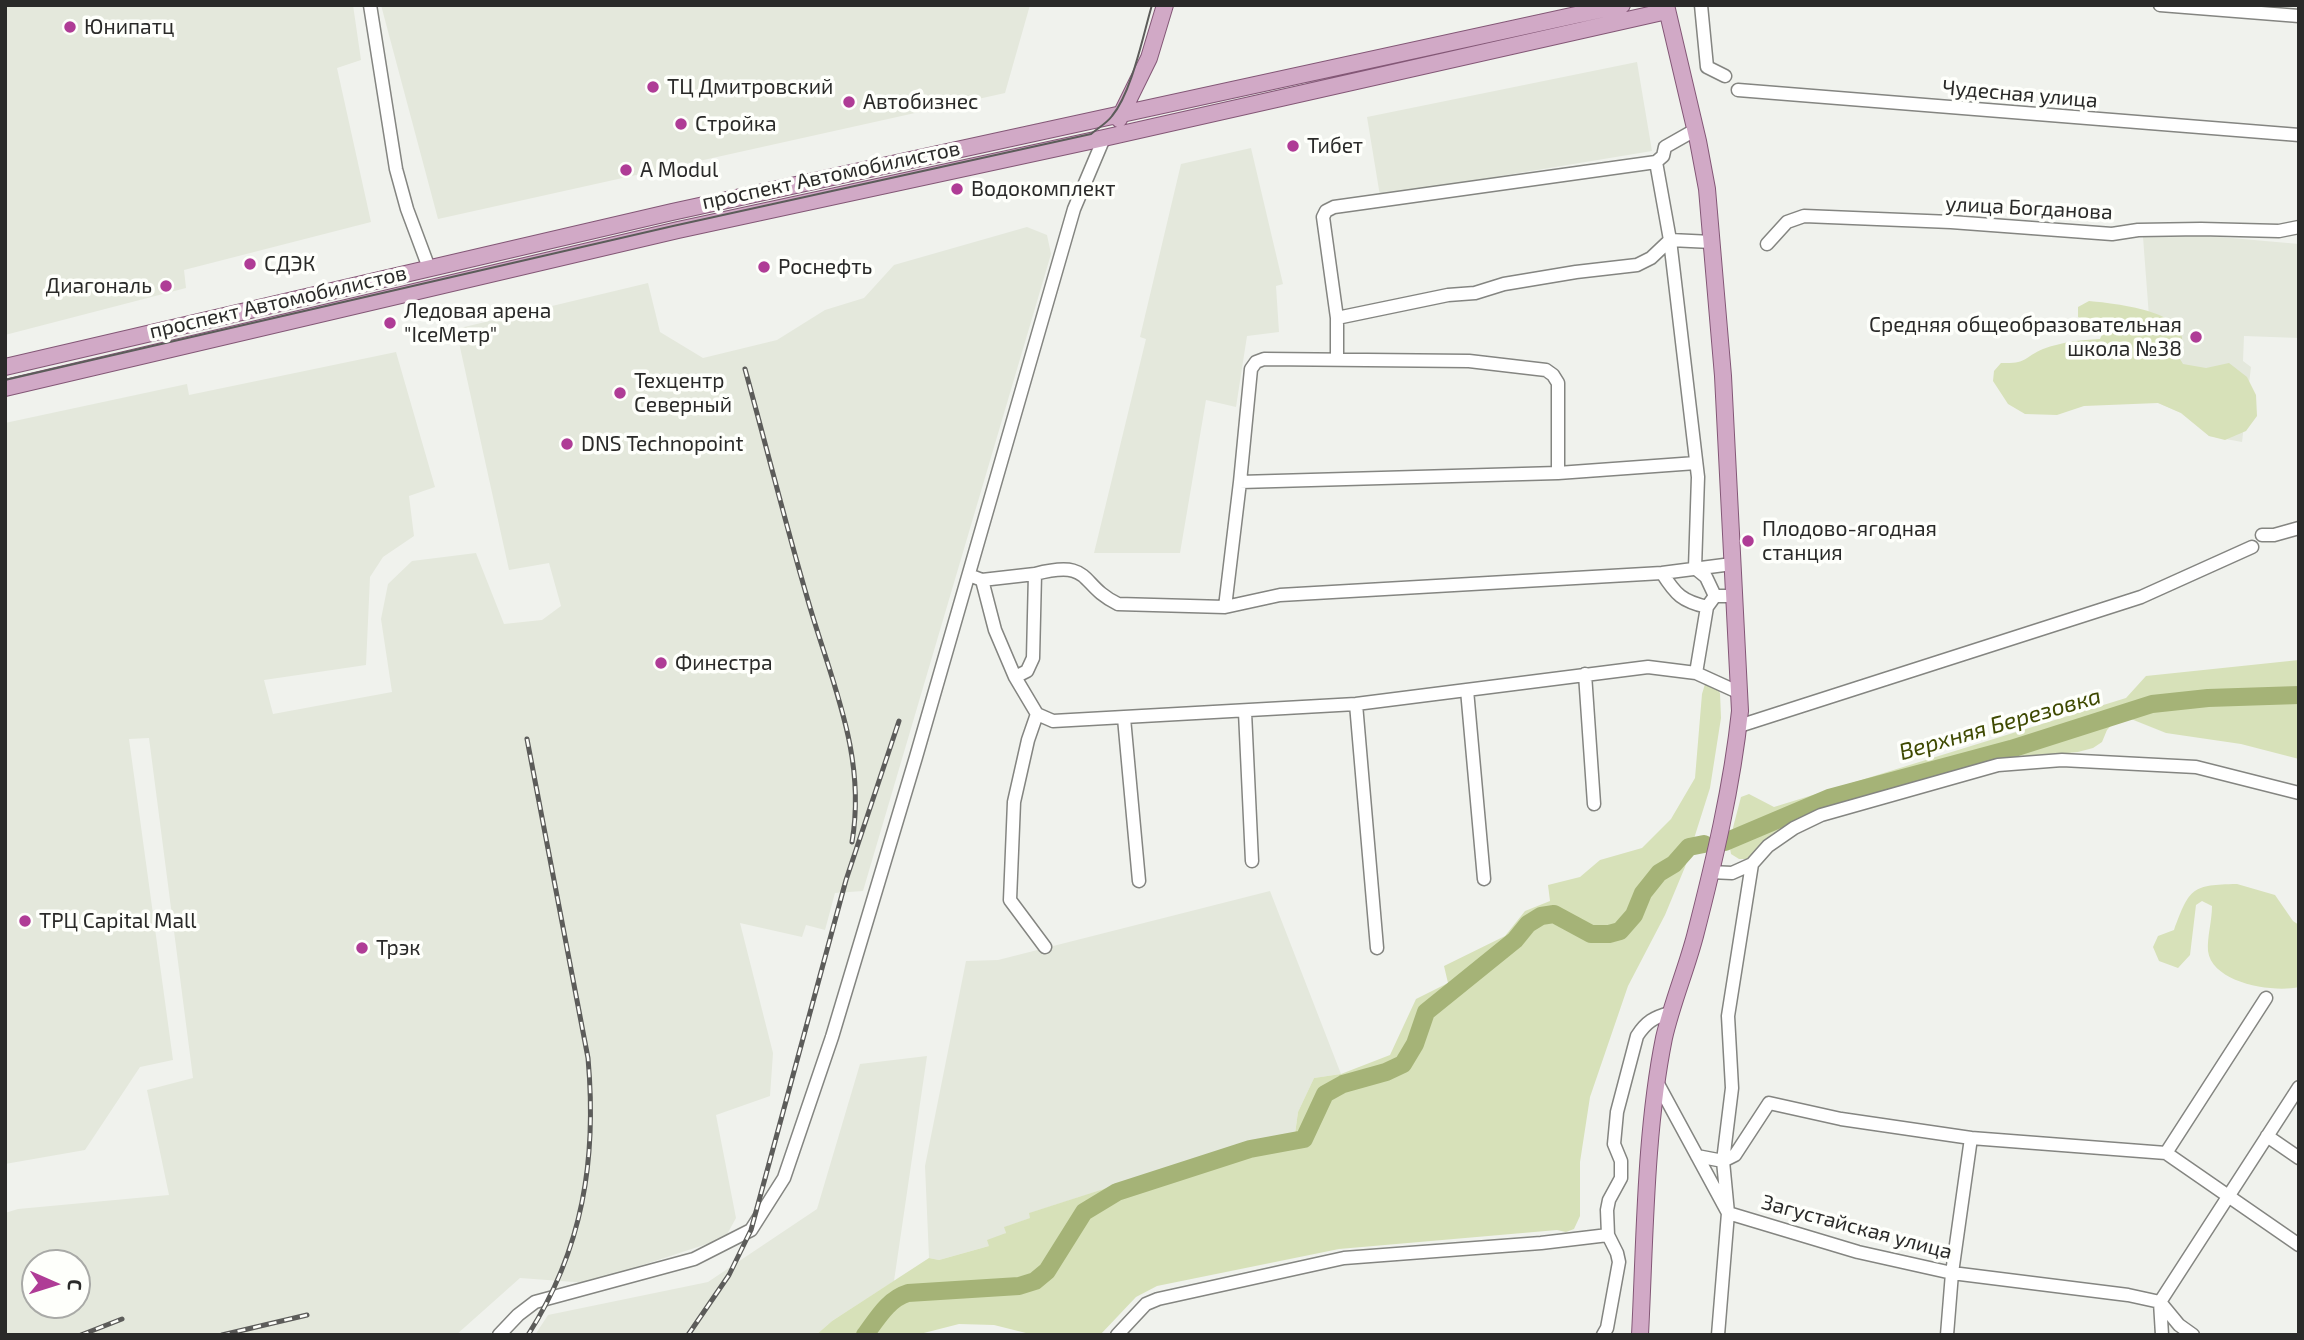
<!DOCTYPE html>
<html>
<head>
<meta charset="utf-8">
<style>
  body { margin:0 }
  #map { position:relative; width:2304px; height:1340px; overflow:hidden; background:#f0f2ed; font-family:"Exo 2",sans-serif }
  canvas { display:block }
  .frame { position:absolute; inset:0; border:7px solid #2a2a29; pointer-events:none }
  .north { position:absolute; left:21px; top:1249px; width:70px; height:70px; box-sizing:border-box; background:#fefffb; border:2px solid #a9aaa7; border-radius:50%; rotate:93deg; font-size:19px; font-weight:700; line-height:28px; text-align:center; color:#2a2a29 }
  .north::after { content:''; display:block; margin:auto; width:24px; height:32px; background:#af3c96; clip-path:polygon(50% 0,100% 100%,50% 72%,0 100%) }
</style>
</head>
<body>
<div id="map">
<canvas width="2304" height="1340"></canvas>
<div class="frame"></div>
<div class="north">С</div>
</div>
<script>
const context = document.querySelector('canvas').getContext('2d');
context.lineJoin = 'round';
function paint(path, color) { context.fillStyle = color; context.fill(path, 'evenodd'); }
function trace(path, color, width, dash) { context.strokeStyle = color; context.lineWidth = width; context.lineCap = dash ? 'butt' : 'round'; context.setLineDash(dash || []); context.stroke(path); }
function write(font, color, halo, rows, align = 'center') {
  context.font = font + ' "Exo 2",sans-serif'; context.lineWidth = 7; context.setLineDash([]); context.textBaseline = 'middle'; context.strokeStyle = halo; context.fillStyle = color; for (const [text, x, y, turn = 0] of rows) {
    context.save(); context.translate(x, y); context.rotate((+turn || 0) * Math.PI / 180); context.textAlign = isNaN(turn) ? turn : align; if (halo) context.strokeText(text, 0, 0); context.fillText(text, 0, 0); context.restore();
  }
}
const built = new Path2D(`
  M5,5H353L361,60L337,68L371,222L184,270L186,288L5,335Z
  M381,5H1030L1005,93L438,219Z
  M1637,62L1652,151L1380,196L1367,117Z
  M1251,148L1283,284L1276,286L1279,332L1247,336L1236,407L1206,400L1180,553H1094L1146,339L1140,337L1181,164Z
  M1027,227L1047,235L1051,254L863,891L835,893L825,930L806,925L802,937L740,923L773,1053L770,1096L716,1115L736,1218L725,1238L588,1283L520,1278L456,1335H5V1213L18,1209L169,1195L147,1090L193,1078L149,738L129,739L173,1060L140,1067L85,1150L5,1164V423L187,384L189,395L396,352L435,487L409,496L414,536L383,557L370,577L366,665L264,680L273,714L392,692L381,619L388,584L412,561L476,553L504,624L542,620L561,606L549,563L509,570L456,329L648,283L660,332L703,358L777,340L825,310L864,298L894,265ZM35,1263H77V1305H35Z
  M2197,235L2299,244V338L2244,336L2243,361L2251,367L2242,442L2209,436L2181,413L2158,403L2150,330L2143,237Z
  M1270,891L1341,1074L1314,1078L1298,1112L1295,1134L1203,1157L1030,1213L1031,1218L1005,1227L1006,1233L989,1246L939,1260L929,1258L925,1166L966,961L998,960Z
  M927,1056L894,1281L832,1321L816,1335H535L548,1315L708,1282L817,1209L860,1064Z`);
const green = new Path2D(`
  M2089,301C2110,303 2182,310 2182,338C2182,343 2179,349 2177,354L2183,364L2206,368L2229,363L2247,377L2256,395L2257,416L2246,431L2225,440L2209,436L2181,413L2158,403L2084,406L2057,415L2025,414L2008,404L1993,381L1994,371L2001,363C2028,364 2022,358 2043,349C2062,342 2080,340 2100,339L2104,330L2101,322L2087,321L2078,317V307Z
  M2299,660V759L2241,744L2166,733L2131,719H2117L2107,730L2102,742L2093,748L2078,752L1998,760L1827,805L1807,814L1765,840L1750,859H1739L1731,854L1729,843L1741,797L1749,794L1774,807L2126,698L2146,676Z
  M1705,684L1714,685L1720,693L1721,718L1710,788L1685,867L1665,915L1628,986L1590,1097L1580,1162V1216L1574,1229L1566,1232L1557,1230L1339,1249L1157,1286L1136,1297L1100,1335H1034L994,1325L959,1324L916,1335H816L832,1321L929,1258L939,1260L989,1246L987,1240L1006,1233L1004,1227L1030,1218L1029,1213L1203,1157L1295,1134L1298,1112L1314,1078L1341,1074L1390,1055L1416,999L1448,983L1444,966L1505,936L1525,911L1550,901L1548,885L1580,877L1600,860L1642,848L1671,819L1695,778L1702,694Z
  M2237,884L2275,895L2293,921L2299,925V987C2273,993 2212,983 2208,951C2207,937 2212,921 2212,906L2202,901L2196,905L2190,955L2178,968L2159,961L2153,947L2158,936L2174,930C2190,887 2192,885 2237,884Z`);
const river = new Path2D(`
  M1725,842L1829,798L2011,749L2152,704L2208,698L2299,695
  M865,1335C877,1319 888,1299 908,1293L1019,1286L1035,1281L1047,1271L1084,1212L1117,1192L1250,1149L1304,1139L1325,1094L1343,1084L1386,1072L1403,1064L1415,1044L1426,1012L1515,940L1528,924L1541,916L1554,914L1591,934H1609L1620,931L1634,915L1643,893L1659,873L1674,864L1689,847L1704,844`);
const minor = new Path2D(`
  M370,5L396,169L407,209L429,268
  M1701,5L1707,67L1725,76
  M2160,5L2299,16
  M1738,90L2299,135
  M1656,162L1663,156L1665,147L1695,130
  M1712,242L1670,240L1698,477L1695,568L1706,577L1715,596
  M1767,244L1787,222L1804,216L1951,222L2112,234L2138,230L2201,229L2279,231L2299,227
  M1337,359V318L1323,217L1326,211L1334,207L1656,162L1670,240L1651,258L1637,265L1576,272L1504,284L1475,293L1448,295L1337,318
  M1558,473V383L1553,375L1546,370L1469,361L1264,359L1256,362L1251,369L1240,482L1558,473L1696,463
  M2262,535H2274L2299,528
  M1662,573C1676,595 1682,601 1707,607
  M969,575L982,580L995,630L1015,677L1037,714L1053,721L1356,704L1648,667L1696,673L1740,693
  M982,580L1035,574
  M1225,607L1280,595L1662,573L1732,564
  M1696,673L1707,607L1715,596H1733
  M1585,674L1594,804
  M1015,677L1027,671L1033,658L1035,574C1094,559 1078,585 1118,604L1225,607L1240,482
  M1467,690L1484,879
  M1356,704L1377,948
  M1245,712L1252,861
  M1037,714L1028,740L1014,802L1010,900L1045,947
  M1124,718L1139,881
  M1739,726L2141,597L2252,547
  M1710,872L1732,873L1752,864L1768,846L1794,828L1821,815L1998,765L2062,760L2196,767L2299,793
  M1657,1082L1728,1213L1858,1252L1952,1273L2128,1295L2160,1302L2179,1325L2193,1335
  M2267,1136L2299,1158
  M2166,1153L2266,998
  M1697,1156L1723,1161L1735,1155L1769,1103L1841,1119L1971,1138
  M499,1335L518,1315L535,1302L694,1259L751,1230L784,1178L832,1037L916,757L1074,209L1104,138
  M1117,1335L1146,1304L1158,1299L1344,1258L1541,1243L1608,1235
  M1603,1335L1607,1328L1619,1262L1617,1253L1608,1235L1607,1210L1609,1200L1621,1178V1161L1614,1144L1617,1112L1637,1036C1646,1022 1654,1017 1670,1013
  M1718,1335L1728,1213L1723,1161L1732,1088L1728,1016L1752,864
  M1947,1335L1952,1273L1971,1138L2166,1153L2299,1245
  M2162,1335L2160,1302L2299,1087`);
const major = new Path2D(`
  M1119,119L1149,58L1165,5
  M5,367L672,212L1622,5
  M5,388L678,230L1104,138L1667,11
  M1640,1335C1645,1239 1645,1132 1664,1038C1672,1003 1686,970 1695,936C1714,862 1732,787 1740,711L1723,376L1707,189L1698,141L1666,5`);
const tram = new Path2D(`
  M5,380L673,226L1091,134C1098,128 1107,123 1112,116C1132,92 1143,35 1152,5`);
const rail = new Path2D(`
  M745,369C766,445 785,522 807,597C830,679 867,754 852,842
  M527,739L588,1058C597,1159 583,1249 528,1335
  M81,1335L122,1319
  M222,1335L307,1315
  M688,1335L729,1275L751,1230L846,880L899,721`);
const markers = [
  [70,27,7,"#af3c96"],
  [653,87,7,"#af3c96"],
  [849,102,7,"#af3c96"],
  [681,124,7,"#af3c96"],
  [1293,146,7,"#af3c96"],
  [626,170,7,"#af3c96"],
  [957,189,7,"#af3c96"],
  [250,264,7,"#af3c96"],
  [764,267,7,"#af3c96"],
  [166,286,7,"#af3c96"],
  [390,323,7,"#af3c96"],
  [2196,337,7,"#af3c96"],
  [620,393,7,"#af3c96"],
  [567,444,7,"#af3c96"],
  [1748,541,7,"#af3c96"],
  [661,663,7,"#af3c96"],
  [25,921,7,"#af3c96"],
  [362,948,7,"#af3c96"]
];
const poiNames = [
  ["Юнипатц",84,27],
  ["ТЦ Дмитровский",667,87],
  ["Автобизнес",863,102],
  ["Стройка",695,124],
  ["Тибет",1307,146],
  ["A Modul",640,170],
  ["Водокомплект",971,189],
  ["СДЭК",264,264],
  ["Роснефть",778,267],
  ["Диагональ",152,286,"right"],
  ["Ледовая арена",404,311],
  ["\"IceМетр\"",404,335],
  ["Средняя общеобразовательная",2182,325,"right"],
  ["школа №38",2182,349,"right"],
  ["Техцентр",634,381],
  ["Северный",634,405],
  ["DNS Technopoint",581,444],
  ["Плодово-ягодная",1762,529],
  ["станция",1762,553],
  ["Финестра",675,663],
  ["ТРЦ Capital Mall",39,921],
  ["Трэк",376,948]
];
const streetNames = [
  ["Чудесная улица",2020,94,5],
  ["проспект Автомобилистов",831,175,-12],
  ["улица Богданова",2029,208,3],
  ["проспект Автомобилистов",278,302,-13],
  ["Загустайская улица",1857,1227,15]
];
const waterNames = [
  ["Верхняя Березовка",2000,724,-16]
];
paint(built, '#e4e8dc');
paint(green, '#d7e1b9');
trace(river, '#a5b377', 18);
trace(minor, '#848581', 15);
trace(major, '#835776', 18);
trace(minor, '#fff', 12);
trace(major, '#d1a9c6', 16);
trace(tram, '#5c5c5a', 2);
trace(rail, '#5c5c5a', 5);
trace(rail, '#fefffb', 2.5, [8]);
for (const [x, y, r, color] of markers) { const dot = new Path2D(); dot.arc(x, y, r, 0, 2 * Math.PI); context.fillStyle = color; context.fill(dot); trace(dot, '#fefffb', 2.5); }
write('21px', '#2a2a29', '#fefffb', poiNames, 'left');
write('21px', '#2a2a29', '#fefffb', streetNames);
write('italic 23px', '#3e4900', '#fefffb', waterNames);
</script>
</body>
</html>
